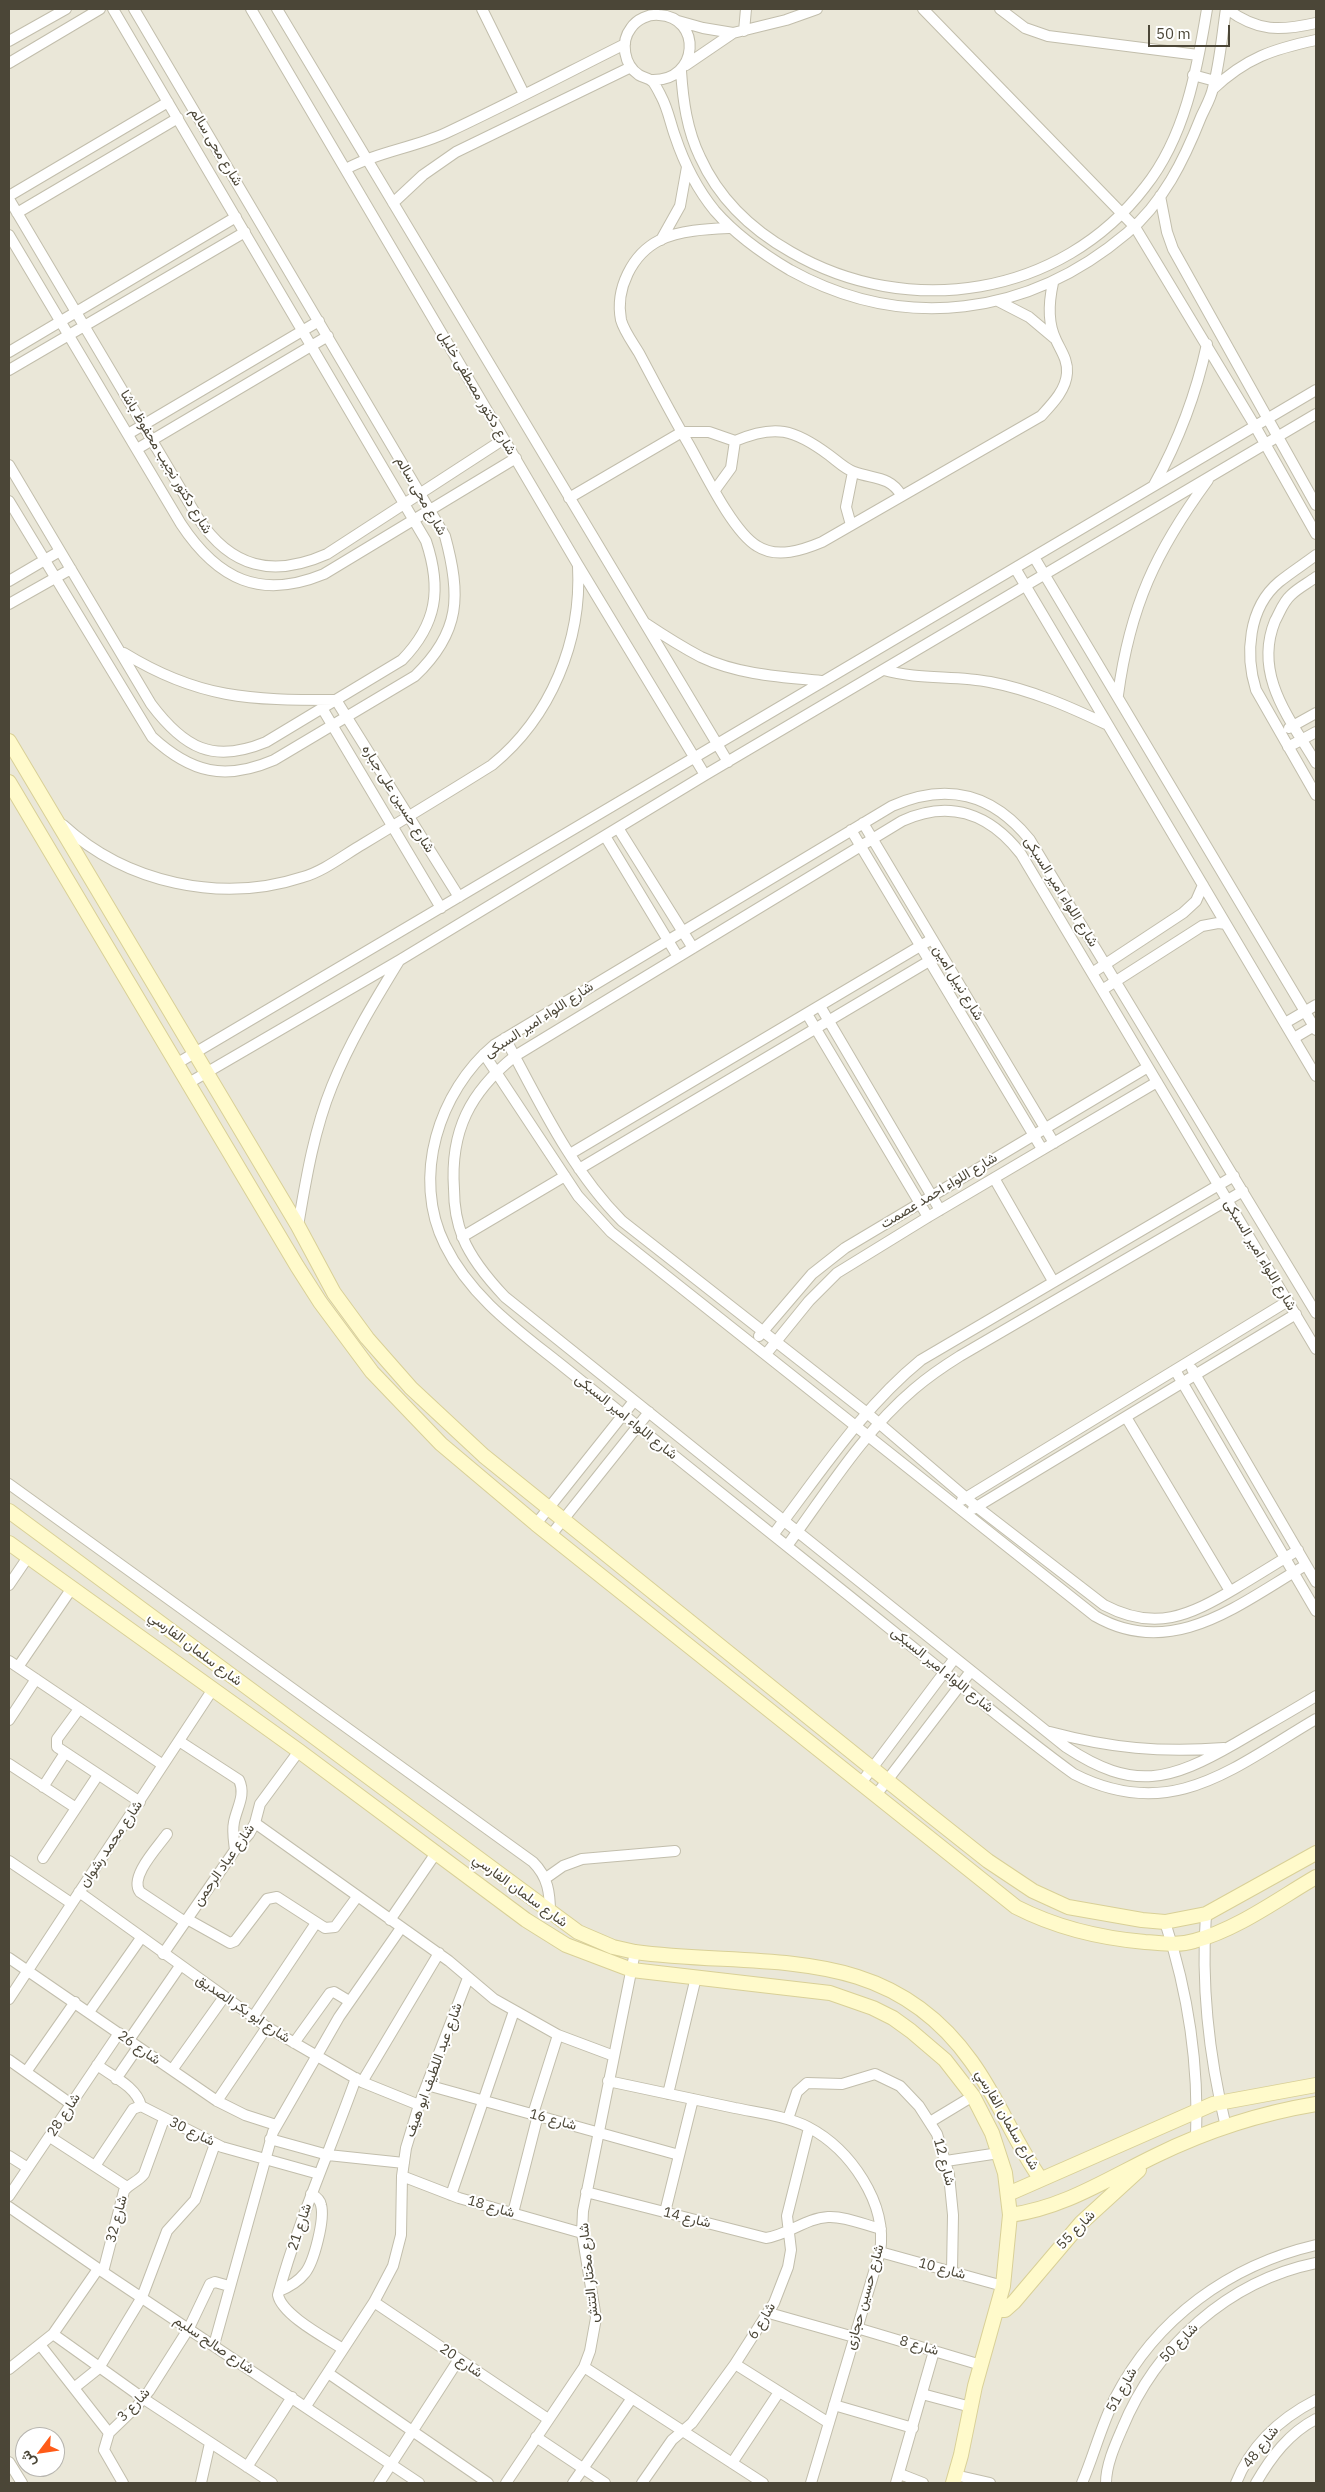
<!DOCTYPE html>
<html>
<head>
<meta charset="utf-8">
<style>
  body { margin:0 }
  #map { position:relative; width:1325px; height:2492px; overflow:hidden; background:#f6f4ea; font-family:"IBM Plex Sans",Vazirmatn,sans-serif }
  canvas { display:block }
  .frame { position:absolute; inset:0; border:10px solid #4b4637; pointer-events:none }
  .north { position:absolute; left:15px; top:2427px; width:50px; height:50px; box-sizing:border-box; background:#fff; border:1px solid #b7b5af; border-radius:50%; rotate:239deg; font-size:14px; font-weight:700; line-height:20px; text-align:center; color:#4b4637 }
  .north::after { content:''; display:block; margin:auto; width:18px; height:22px; background:#ff5b18; clip-path:polygon(50% 0,100% 100%,50% 72%,0 100%) }
  .scale { position:absolute; left:1148px; top:25px; width:82px; height:22px; box-sizing:border-box; border:2px solid #4b4637; border-top:0; padding-left:6px; font-size:15px; line-height:18px; white-space:nowrap; color:#4b4637; -webkit-text-stroke:4px #fff; paint-order:stroke }
</style>
</head>
<body>
<div id="map">
<canvas width="1325" height="2492"></canvas>
<div class="frame"></div>
<div class="north">ش</div>
<div class="scale">50 m</div>
</div>
<script>
const context = document.querySelector('canvas').getContext('2d');
context.lineJoin = 'round';
function paint(path, color) { context.fillStyle = color; context.fill(path, 'evenodd'); }
function trace(path, color, width, dash) { context.strokeStyle = color; context.lineWidth = width; context.lineCap = dash ? 'butt' : 'round'; context.setLineDash(dash || []); context.stroke(path); }
function write(font, color, halo, rows, align = 'center') {
  context.font = font + ' "IBM Plex Sans",Vazirmatn,sans-serif'; context.lineWidth = 4; context.setLineDash([]); context.textBaseline = 'middle'; context.strokeStyle = halo; context.fillStyle = color; for (const [text, x, y, turn = 0] of rows) {
    context.save(); context.translate(x, y); context.rotate((+turn || 0) * Math.PI / 180); context.textAlign = isNaN(turn) ? turn : align; if (halo) context.strokeText(text, 0, 0); context.fillText(text, 0, 0); context.restore();
  }
}
const residential = new Path2D(`
  M9,9H1316V2483H9ZM25,2437H55V2467H25Z`);
const street = new Path2D(`
  M251,9L578,565L705,775
  M277,9L728,762
  M482,9L524,94
  M923,9L1135,227L1255,426L1316,534
  M1000,9L1025,28L1048,36L1198,55
  M1227,9C1258,32 1280,31 1316,23
  M678,21L703,28L733,33
  M744,31L746,9
  M9,41L66,9
  M9,63L100,9
  M686,65L733,33L786,20L817,9
  M681,71C683,101 687,130 700,157C719,199 752,230 791,252C908,320 1061,297 1145,187C1185,137 1197,70 1207,9
  M1193,75L1215,81
  M652,80C700,81 702,17 659,15C649,14 637,19 631,28C620,42 624,65 639,75C644,78 649,78 653,82C656,86 659,92 661,96C668,109 670,122 675,136C684,163 697,189 715,211C736,235 763,254 790,270C904,333 1029,316 1127,233C1163,203 1184,160 1201,117C1205,108 1211,98 1213,88C1220,62 1222,35 1226,9
  M1213,89C1246,58 1273,49 1316,40
  M346,169C377,152 413,148 446,133C506,105 565,74 625,44
  M9,196L168,102
  M1160,196L1167,232L1173,249L1316,505
  M9,199L198,518C231,568 273,578 327,554L504,439
  M393,203L423,175L456,152L631,67
  M17,213L178,118
  M731,228C709,229 680,230 660,240C632,254 615,289 621,320C624,331 633,343 639,353C655,383 671,414 688,443C703,469 732,531 757,546C777,559 803,550 822,542L1041,416C1052,404 1066,390 1067,373C1068,360 1061,351 1056,340C1047,322 1049,301 1053,283
  M9,235L181,524C218,580 261,600 324,574L516,458
  M661,240L680,206L687,167
  M998,301L1029,317L1054,338
  M9,352L236,217
  M9,370L245,232
  M128,434L319,321
  M137,449L328,336
  M9,465L151,704C184,748 213,764 266,742L402,660C437,624 442,589 426,541L113,9
  M1154,485C1179,440 1196,395 1207,344
  M715,490L731,468L735,441
  M569,498L682,432H709L735,441C775,424 794,429 829,455C836,460 845,469 854,472C873,479 890,476 901,495
  M9,501L152,737C191,773 225,781 274,760L415,676C461,632 461,595 445,536L134,9
  M851,525L846,507L853,472
  M1316,555C1304,564 1290,573 1279,582C1248,608 1245,655 1256,690L1316,795
  M1034,557L1316,1030
  M1015,568L1316,1076
  M1316,577C1308,583 1298,588 1291,595C1283,602 1280,612 1275,621C1253,675 1290,719 1316,763
  M9,581L60,551
  M9,604L71,569
  M645,623C663,635 682,647 701,657C739,675 783,677 824,681
  M124,653C199,699 250,700 335,700
  M884,670C918,680 956,675 990,682C1032,690 1070,707 1108,725
  M1118,695C1130,606 1156,551 1208,480
  M336,700L459,897
  M322,708L441,908
  M1289,728L1316,713
  M1288,747L1316,732
  M863,823L1054,1143
  M63,825C126,883 221,904 303,877C324,871 344,855 363,844C406,818 449,792 492,765C551,717 582,641 578,566
  M618,828L693,948
  M851,830L1042,1149
  M605,836L678,957
  M1092,973L1183,913L1196,901L1203,885
  M1102,990L1202,926L1218,923L1226,924
  M820,1006L940,1210
  M807,1014L928,1217
  M1285,1023L1316,1005
  M505,1038C539,1101 571,1170 622,1221L867,1413L977,1507L1104,1605C1155,1632 1189,1616 1236,1588C1256,1576 1277,1563 1298,1550
  M1294,1038L1316,1025
  M484,1054L578,1196L611,1232L1095,1616C1173,1661 1240,1603 1306,1565
  M176,1064L1316,390
  M187,1084L400,960L705,775L1316,414
  M570,1154L932,939
  M579,1169L941,954
  M994,1178L1053,1281
  M298,1226C306,1179 314,1130 332,1086C350,1041 374,1002 399,961
  M462,1237L565,1176
  M1316,1313L1030,840C992,793 947,782 892,806L494,1045C439,1091 411,1177 445,1245C471,1298 519,1331 564,1367C605,1400 646,1433 687,1466C767,1530 846,1593 925,1657C974,1696 1023,1737 1074,1774C1172,1824 1234,1767 1316,1719
  M759,1336L812,1274L845,1248L1148,1067
  M1316,1349L1021,854C990,814 950,799 902,821L515,1056C470,1092 450,1131 454,1189C454,1205 457,1223 463,1238C472,1260 488,1279 505,1297L1066,1747C1134,1792 1170,1781 1236,1743C1263,1727 1290,1712 1316,1696
  M766,1354L809,1301L837,1273L928,1217L1157,1082
  M1192,1369L1316,1582
  M1175,1370L1316,1611
  M1126,1417L1230,1591
  M9,1484L533,1862C548,1877 550,1893 550,1913
  M962,1500L1288,1301
  M973,1509L1296,1314
  M536,1524L634,1401
  M551,1535L649,1412
  M773,1535C819,1475 862,1408 921,1360L1234,1176
  M787,1546C826,1493 863,1432 914,1389C928,1377 944,1366 960,1356L1243,1191
  M9,1585L28,1557
  M9,1661L163,1765
  M18,1667L72,1588
  M79,1709L57,1739V1747L140,1802
  M9,1720L36,1679
  M1050,1732C1110,1748 1161,1753 1224,1748
  M179,1741L239,1780C246,1795 237,1807 234,1822C232,1831 234,1841 235,1850
  M9,1764L76,1808
  M861,1783L955,1658
  M43,1787L65,1753
  M876,1795L971,1671
  M255,1823L449,1961L494,1999L558,2035L614,2056
  M167,1834C157,1848 129,1877 140,1892L185,1922
  M43,1858L98,1775
  M9,1861L71,1903
  M546,1878L563,1866L582,1859L675,1851
  M79,1892L267,2027L362,2082L419,2105
  M1206,1914C1201,1985 1209,2057 1226,2127
  M187,1919L230,1943L235,1941L267,1899L277,1897L325,1928L335,1927L357,1897
  M390,1920L436,1853
  M1165,1922C1188,1992 1199,2065 1196,2138
  M163,1954L235,1850L249,1834L255,1823L260,1804L299,1751
  M9,1958L217,2101L245,2115L276,2125
  M9,1999L213,1689
  M89,2012L141,1938
  M253,2017L316,1923
  M129,2040L180,1966
  M294,2043L330,1993L334,1992L349,2001
  M9,2060L71,2104
  M97,2065C112,2076 137,2087 141,2106
  M172,2070L224,1997
  M26,2072L75,2002
  M116,2079L138,2047
  M608,2081C651,2090 693,2099 735,2108C759,2113 786,2116 808,2127C850,2149 888,2203 880,2252L811,2483
  M362,2082L439,1953
  M427,2085L679,2155
  M668,2094L696,1977
  M217,2101L267,2027
  M533,2114L558,2035
  M788,2119L797,2092L807,2083L842,2084L875,2074L900,2086L919,2106L937,2134L949,2175L953,2215L952,2271
  M930,2122L973,2096
  M50,2137L127,2187
  M270,2139L328,2155L404,2163
  M9,2156L28,2168
  M946,2161L999,2153
  M95,2166L133,2109L141,2106L222,2147L319,2174
  M402,2176L459,2198L582,2233
  M586,2192L766,2238C788,2235 806,2218 828,2217C845,2216 865,2225 881,2229
  M451,2195L514,2011
  M9,2196L119,2033
  M9,2207L103,2272L419,2483
  M665,2212L693,2099
  M513,2213L538,2115
  M880,2252L1003,2286
  M103,2272L124,2191C130,2183 138,2182 144,2174L164,2119
  M279,2291C289,2287 298,2282 305,2273C314,2262 325,2219 321,2205C320,2199 315,2196 311,2194
  M374,2302L548,2419
  M769,2313L854,2337
  M857,2328L981,2365
  M53,2334L144,2399L272,2483
  M214,2345L273,2132L339,2017L401,1928
  M41,2346L109,2433
  M343,2349C326,2338 282,2315 278,2295C298,2221 330,2151 356,2078
  M735,2364L829,2423
  M584,2367L763,2483
  M9,2369L53,2334L98,2269
  M328,2373L488,2483
  M74,2388L99,2368L142,2297L167,2231L195,2200L215,2144
  M922,2394L971,2407
  M834,2405L913,2428
  M306,2406L374,2302L393,2266L401,2235L402,2176L406,2148L419,2105L468,1978
  M536,2437L605,2483
  M9,2462L22,2483
  M732,2463L779,2392
  M247,2467L292,2397
  M900,2474L923,2483
  M955,2475L990,2483
  M123,2483L104,2450L109,2433L137,2406L149,2391L189,2328L210,2284L215,2282L229,2286
  M201,2483L210,2443
  M379,2483L459,2359
  M506,2483L584,2367L590,2351L596,2318L582,2233L583,2211L635,1952
  M573,2483L632,2398
  M642,2483L672,2440L692,2423L735,2364L774,2303L788,2267L791,2250L787,2216L809,2128
  M896,2483L934,2351
  M1082,2483C1094,2455 1101,2426 1115,2398C1156,2318 1230,2265 1316,2245
  M1106,2483C1106,2465 1115,2445 1122,2429C1156,2346 1228,2281 1316,2263
  M1236,2483C1251,2445 1281,2418 1316,2400
  M1256,2483C1271,2457 1289,2433 1316,2419`);
const secondary = new Path2D(`
  M9,741L298,1226L334,1293L367,1338L411,1388L484,1456L930,1815L988,1861L1033,1891L1068,1907L1142,1920L1165,1922L1206,1914L1316,1853
  M9,782L297,1266L320,1302L372,1372L441,1444L536,1524L1016,1907C1057,1928 1099,1938 1145,1942C1162,1943 1178,1946 1194,1941C1238,1929 1278,1899 1316,1877
  M9,1511L578,1932L613,1947L635,1952C762,1969 885,1940 971,2061C998,2098 1014,2141 1040,2178
  M9,1543L299,1751L526,1920L566,1945L632,1970L830,1993L873,2008L893,2018L911,2031L945,2060L973,2096L992,2133L1005,2173L1010,2215L1003,2286L975,2386L961,2455L953,2483
  M1008,2194L1213,2104L1316,2085
  M1010,2215C1064,2208 1109,2178 1157,2155C1206,2131 1262,2113 1316,2104
  M998,2310H1005L1014,2302L1081,2223L1139,2170`);
const streetNames = [
  ["شارع محى سالم",216,147,59],
  ["شارع دكتور مصطفى خليل",477,393,60],
  ["شارع دكتور نجيب محفوظ باشا",166,462,59],
  ["شارع محى سالم",421,496,60],
  ["شارع حسين على جباره",398,799,58],
  ["شارع اللواء امير السبكى",1061,892,58],
  ["شارع نبيل امين",958,983,59],
  ["شارع اللواء امير السبكى",539,1020,-33],
  ["شارع اللواء احمد عصمت",939,1191,-31],
  ["شارع اللواء امير السبكى",1260,1255,59],
  ["شارع اللواء امير السبكى",626,1417,39],
  ["شارع سلمان الفارسي",195,1649,37],
  ["شارع اللواء امير السبكى",942,1670,39],
  ["شارع محمد رشوان",111,1844,-56],
  ["شارع عباد الرحمن",224,1865,-55],
  ["شارع سلمان الفارسي",520,1891,36],
  ["شارع ابو بكر الصديق",243,2009,34],
  ["شارع 26",139,2048,35],
  ["شارع عبد اللطيف ابو هيف",434,2070,-70],
  ["شارع 28",64,2115,-57],
  ["شارع 16",553,2120,15],
  ["شارع سلمان الفارسي",1007,2120,60],
  ["شارع 30",192,2132,26],
  ["شارع 12",944,2162,75],
  ["شارع 18",491,2207,16],
  ["شارع 14",687,2218,14],
  ["شارع 32",117,2219,-75],
  ["شارع 21",300,2227,-72],
  ["شارع 55",1076,2230,-46],
  ["شارع 10",942,2269,15],
  ["شارع مختار التتش",589,2273,-96],
  ["شارع حسين حجازى",865,2297,-74],
  ["شارع 6",762,2321,-59],
  ["شارع 50",1179,2343,-46],
  ["شارع صالح سليم",214,2345,34],
  ["شارع 8",919,2346,16],
  ["شارع 20",461,2361,34],
  ["شارع 51",1122,2390,-61],
  ["شارع 3",134,2405,-47],
  ["شارع 48",1261,2447,-52]
];
paint(residential, '#eae7d8');
trace(street, '#c2beac', 12);
trace(secondary, '#d9d097', 16);
trace(street, '#fff', 10);
trace(secondary, '#fffacb', 14);
write('14px', '#4b4637', '#fff', streetNames);
</script>
</body>
</html>
